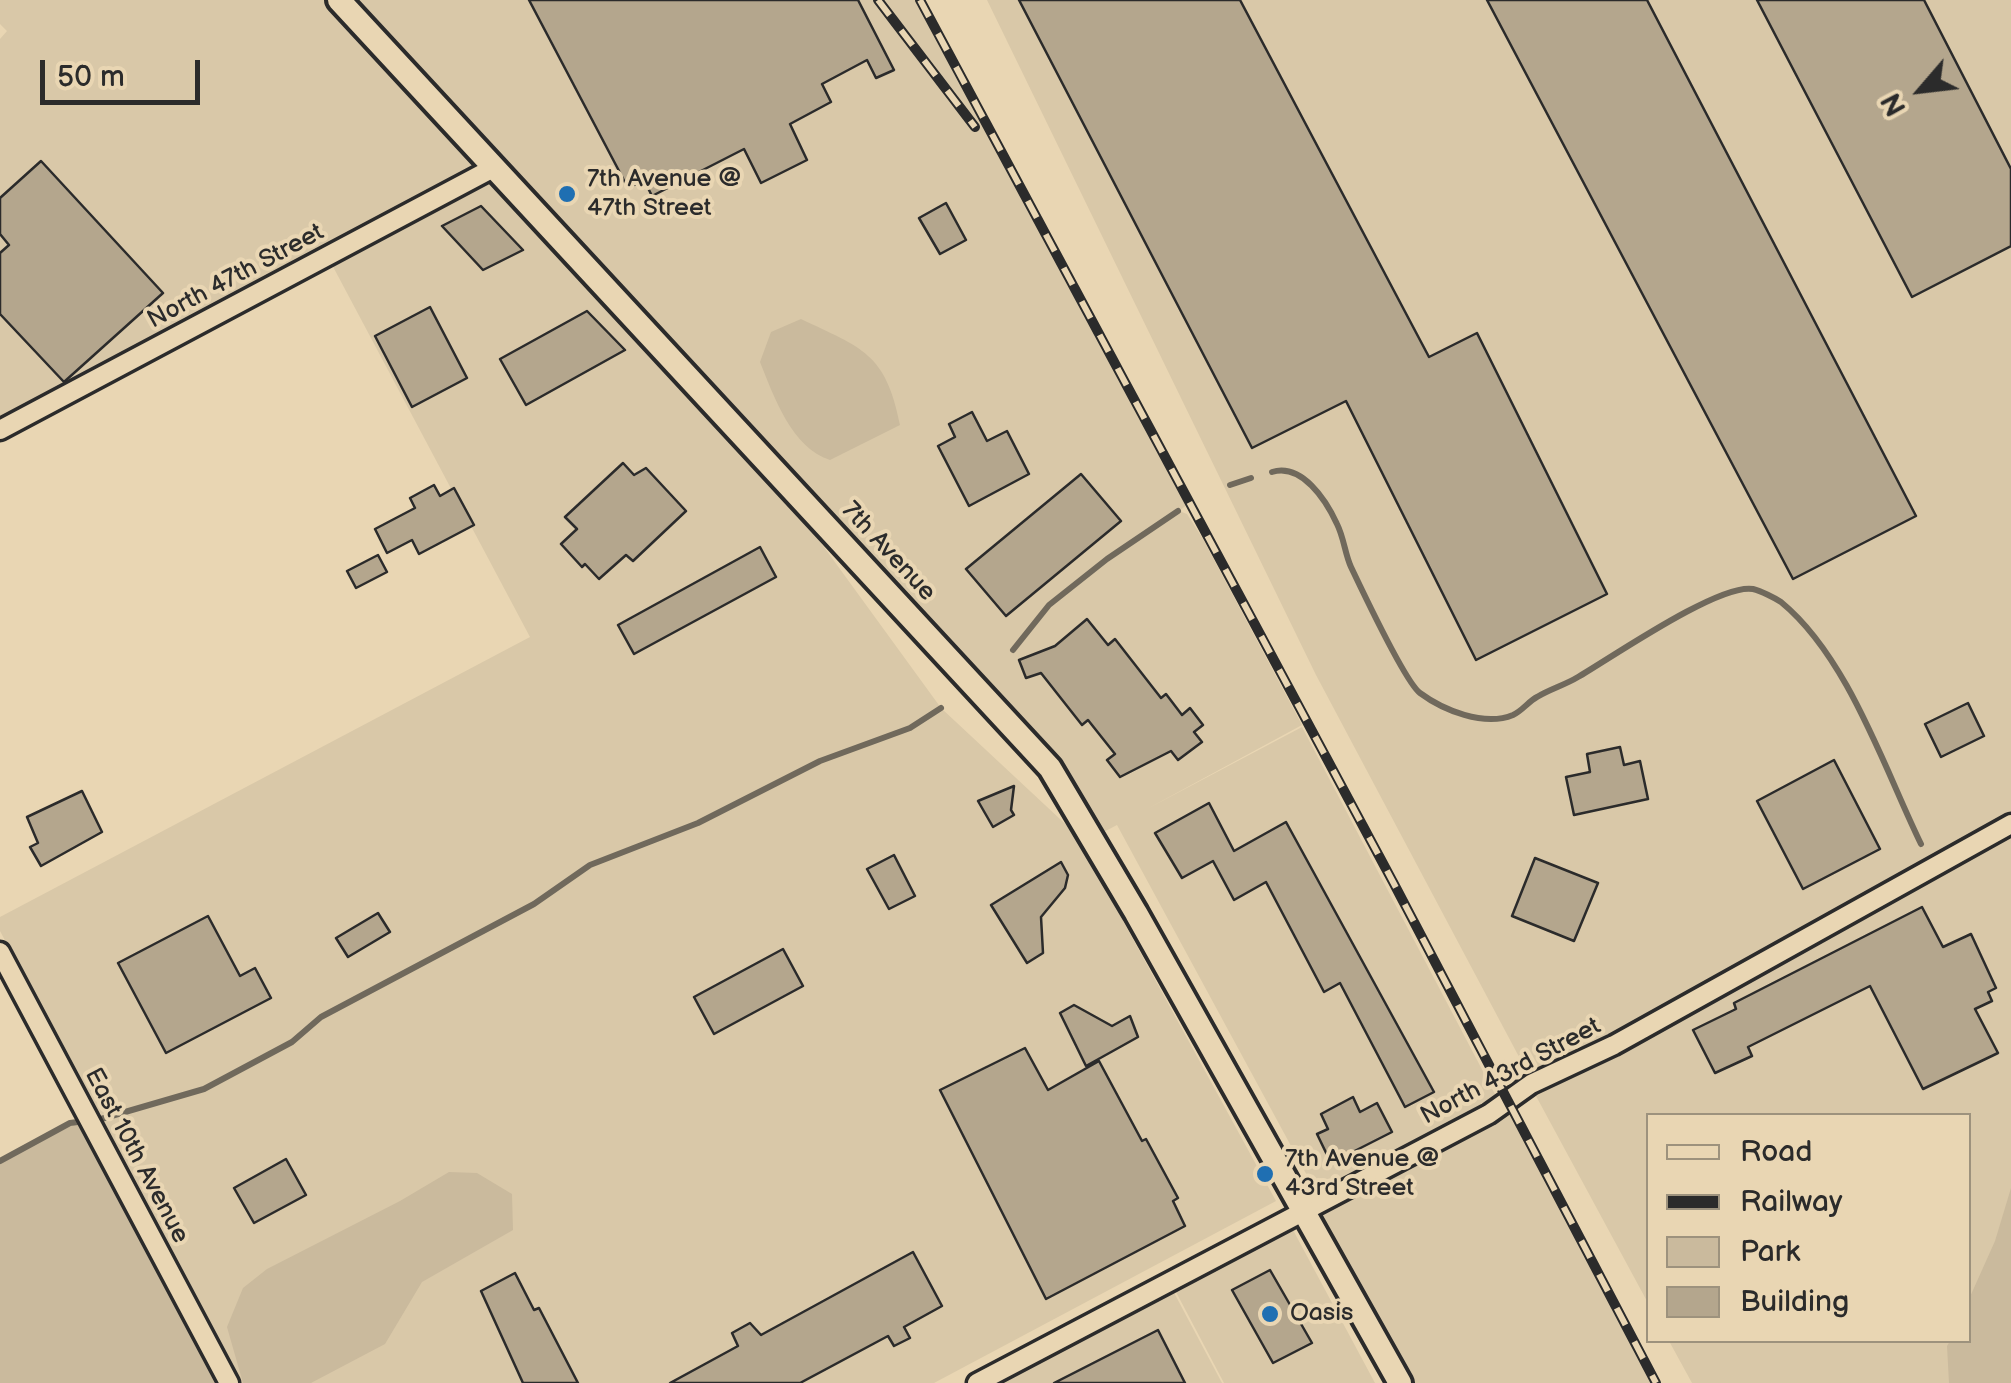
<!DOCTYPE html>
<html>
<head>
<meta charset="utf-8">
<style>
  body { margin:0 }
  #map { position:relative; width:2011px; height:1383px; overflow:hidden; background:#e9d6b3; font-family:"Balsamiq Sans",sans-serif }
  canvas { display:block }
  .legend { position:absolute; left:1646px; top:1113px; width:325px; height:230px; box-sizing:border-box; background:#e9d6b3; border:2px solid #9d927d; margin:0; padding:12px 18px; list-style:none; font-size:30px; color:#2b2b2b }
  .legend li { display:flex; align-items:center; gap:20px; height:50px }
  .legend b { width:50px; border:2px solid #9d927d }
  .north { position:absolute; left:1871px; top:40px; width:100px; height:100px; -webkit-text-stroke:8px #e9d6b3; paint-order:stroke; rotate:242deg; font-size:28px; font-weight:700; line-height:40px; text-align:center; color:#2b2b2b }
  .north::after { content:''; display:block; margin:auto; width:35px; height:45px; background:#2b2b2b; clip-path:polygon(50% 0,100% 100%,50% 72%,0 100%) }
  .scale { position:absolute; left:40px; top:60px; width:160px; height:45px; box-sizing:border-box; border:5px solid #2b2b2b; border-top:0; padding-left:12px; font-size:30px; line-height:35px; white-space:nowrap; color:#2b2b2b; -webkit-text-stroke:8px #e9d6b3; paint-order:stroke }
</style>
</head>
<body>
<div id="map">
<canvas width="2011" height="1383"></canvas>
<ul class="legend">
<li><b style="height:12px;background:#e9d6b3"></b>Road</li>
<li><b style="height:12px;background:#2b2b2b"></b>Railway</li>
<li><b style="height:28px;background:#caba9d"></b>Park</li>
<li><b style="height:28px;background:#b4a68d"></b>Building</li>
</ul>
<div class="north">N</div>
<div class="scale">50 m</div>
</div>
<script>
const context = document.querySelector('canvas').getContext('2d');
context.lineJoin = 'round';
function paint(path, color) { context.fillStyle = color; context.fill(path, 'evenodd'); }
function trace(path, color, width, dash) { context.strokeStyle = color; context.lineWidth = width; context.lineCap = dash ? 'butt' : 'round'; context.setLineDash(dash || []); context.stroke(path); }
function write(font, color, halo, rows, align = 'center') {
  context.font = font + ' "Balsamiq Sans",sans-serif'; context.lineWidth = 8; context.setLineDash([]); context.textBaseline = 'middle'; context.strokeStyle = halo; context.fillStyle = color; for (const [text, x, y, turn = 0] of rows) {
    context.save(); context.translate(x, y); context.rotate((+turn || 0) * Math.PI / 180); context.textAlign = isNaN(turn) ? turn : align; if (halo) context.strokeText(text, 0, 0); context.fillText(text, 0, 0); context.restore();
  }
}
const built = new Path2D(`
  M0,0H328L489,170L0,424V39L7,31L0,24Z
  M342,0H917L1188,504L1179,511L1187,514L1203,539L1302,725L1147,809L1302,727L1497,1098L1316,1192L1117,825L1094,837L1045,762Z
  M987,0H2011V1383H1692L1669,1341L1968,1340V1116H1648V1303L1536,1096L1939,874L1534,1085L1316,675Z
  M496,171L773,477L941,708L1075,833L1276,1201L934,1383H240L0,931V917L530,637L330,261Z
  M1507,1106L1615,1312L1652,1383H1407L1316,1210Z
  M1293,1230L1375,1383H1224L1176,1292Z
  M1171,1287L1222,1383H985Z`);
const green = new Path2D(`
  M801,319C862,348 886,353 900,425L830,460C792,448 774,397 760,362L771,332Z
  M81,1121L224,1383H0V1161Z
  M449,1172L477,1173L512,1194L513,1230L422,1282L385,1344L311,1383H243L227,1327L243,1288L267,1269L400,1201Z
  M2011,1188V1383H1949L1947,1346L1950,1341L1968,1340L1969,1299L1995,1241Z`);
const stream = new Path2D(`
  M1272,472C1302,463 1326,500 1337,524C1344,538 1345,554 1351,567C1362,590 1405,682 1420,693C1443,710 1484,727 1513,715C1522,711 1529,701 1537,697C1550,689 1565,685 1578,677C1611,658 1719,583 1753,589C1761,591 1775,598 1781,602C1848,657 1884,768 1921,844
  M1230,485L1251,478
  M1013,650L1049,605L1107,559L1178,511
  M0,1161L70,1123L101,1119L204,1089L292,1042L321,1017L534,904L590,865L698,823L820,761L910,728L941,708`);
const building = new Path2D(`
  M529,0H858L894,70L876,78L867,60L822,84L831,102L790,124L807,160L761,183L744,149L652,196L644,180L628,188Z
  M1019,0H1240L1429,357L1477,333L1607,594L1476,660L1346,401L1252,448Z
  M1487,0H1647L1916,516L1793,579Z
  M1757,0H1924L2011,169V246L1912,297Z
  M41,161L163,293L64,382L0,314V253L9,245L0,234V198Z
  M946,203L966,240L940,254L919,218Z
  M481,206L523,250L483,270L442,226Z
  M430,307L467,378L412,407L375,336Z
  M587,311L625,350L526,405L500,359Z
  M972,412L987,441L1007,431L1029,474L969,506L938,446L955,437L949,424Z
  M623,463L634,475L646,468L686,511L633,561L626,555L599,579L585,564L582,567L561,544L577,529L565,517Z
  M1081,474L1121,521L1006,616L966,569Z
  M434,485L440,496L454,488L474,525L419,554L412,540L387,553L375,529L415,508L410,498Z
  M760,547L776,577L634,654L618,625Z
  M378,555L387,572L356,588L347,571Z
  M1087,619L1108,645L1115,639L1161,698L1166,694L1182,715L1190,708L1203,725L1194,732L1202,742L1178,760L1171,751L1120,777L1107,760L1115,754L1088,720L1082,725L1041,673L1026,678L1019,660L1055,646Z
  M1968,703L1984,736L1941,757L1925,724Z
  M1620,747L1624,765L1640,761L1648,799L1574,815L1566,777L1590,772L1587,754Z
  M1834,760L1880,849L1803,889L1757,801Z
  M1014,786L1011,810L1014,815L993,827L978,801Z
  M82,791L102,832L41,866L30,847L38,843L27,817Z
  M1209,803L1234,851L1286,822L1434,1092L1405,1107L1340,983L1324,992L1266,882L1234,900L1213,861L1182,878L1155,833Z
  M894,855L915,896L889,909L867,869Z
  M1535,858L1598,883L1574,941L1512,916Z
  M1061,862L1068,875L1065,888L1041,917L1043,953L1027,963L991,905Z
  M1922,907L1943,947L1971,934L1996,988L1988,992L1992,1001L1975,1009L1998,1053L1923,1089L1870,986L1748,1047L1752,1056L1715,1073L1693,1030L1736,1009L1734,1003Z
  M378,913L390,932L348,957L336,938Z
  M208,916L240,976L255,968L271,998L166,1053L118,963Z
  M783,949L803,986L714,1034L694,997Z
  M1074,1005L1112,1026L1130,1016L1138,1037L1086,1066L1060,1013Z
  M1025,1048L1048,1090L1099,1061L1142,1141L1146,1139L1178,1198L1173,1201L1185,1226L1046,1299L940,1090Z
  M1353,1097L1360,1112L1377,1103L1392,1132L1331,1163L1317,1134L1328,1129L1321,1114Z
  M286,1159L306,1195L254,1223L234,1188Z
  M913,1252L942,1306L904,1327L910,1338L894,1346L888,1336L800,1383H670L738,1346L732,1333L750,1323L761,1335Z
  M1270,1270L1312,1343L1273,1363L1232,1290Z
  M515,1273L534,1310L539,1308L578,1383H523L481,1291Z
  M1158,1330L1185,1383H1054Z`);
const minor = new Path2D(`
  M0,430L495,167
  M0,952L229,1383
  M977,1383L1489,1114L1531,1084L1614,1045L2011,824`);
const tertiary = new Path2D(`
  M339,0L1050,768L1136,913L1400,1383`);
const rail = new Path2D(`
  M878,0L975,127
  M920,0L1393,882L1656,1383`);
const markers = [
  [567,194,10,"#1f6fb2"],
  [1265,1174,10,"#1f6fb2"],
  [1270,1314,10,"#1f6fb2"]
];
const poiNames = [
  ["7th Avenue @",587,180],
  ["47th Street",587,209],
  ["7th Avenue @",1285,1160],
  ["43rd Street",1285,1189],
  ["Oasis",1290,1314]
];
const streetNames = [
  ["North 47th Street",236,277,-28],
  ["7th Avenue",888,552,47],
  ["North 43rd Street",1511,1072,-28],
  ["East 10th Avenue",136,1156,62]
];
paint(built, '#d9c8a8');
paint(green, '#caba9d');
trace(stream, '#70695c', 6);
paint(building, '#b4a68d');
trace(building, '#2b2b2b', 2.5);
trace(minor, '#2b2b2b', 25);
trace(tertiary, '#2b2b2b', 30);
trace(minor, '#e9d6b3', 18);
trace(tertiary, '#e9d6b3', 22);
trace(rail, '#2b2b2b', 10);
trace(rail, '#e9d6b3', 6, [19]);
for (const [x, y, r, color] of markers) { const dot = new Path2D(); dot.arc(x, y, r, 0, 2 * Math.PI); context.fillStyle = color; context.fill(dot); trace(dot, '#e9d6b3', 4); }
write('25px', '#2b2b2b', '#e9d6b3', poiNames, 'left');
write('25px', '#2b2b2b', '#e9d6b3', streetNames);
</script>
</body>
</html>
